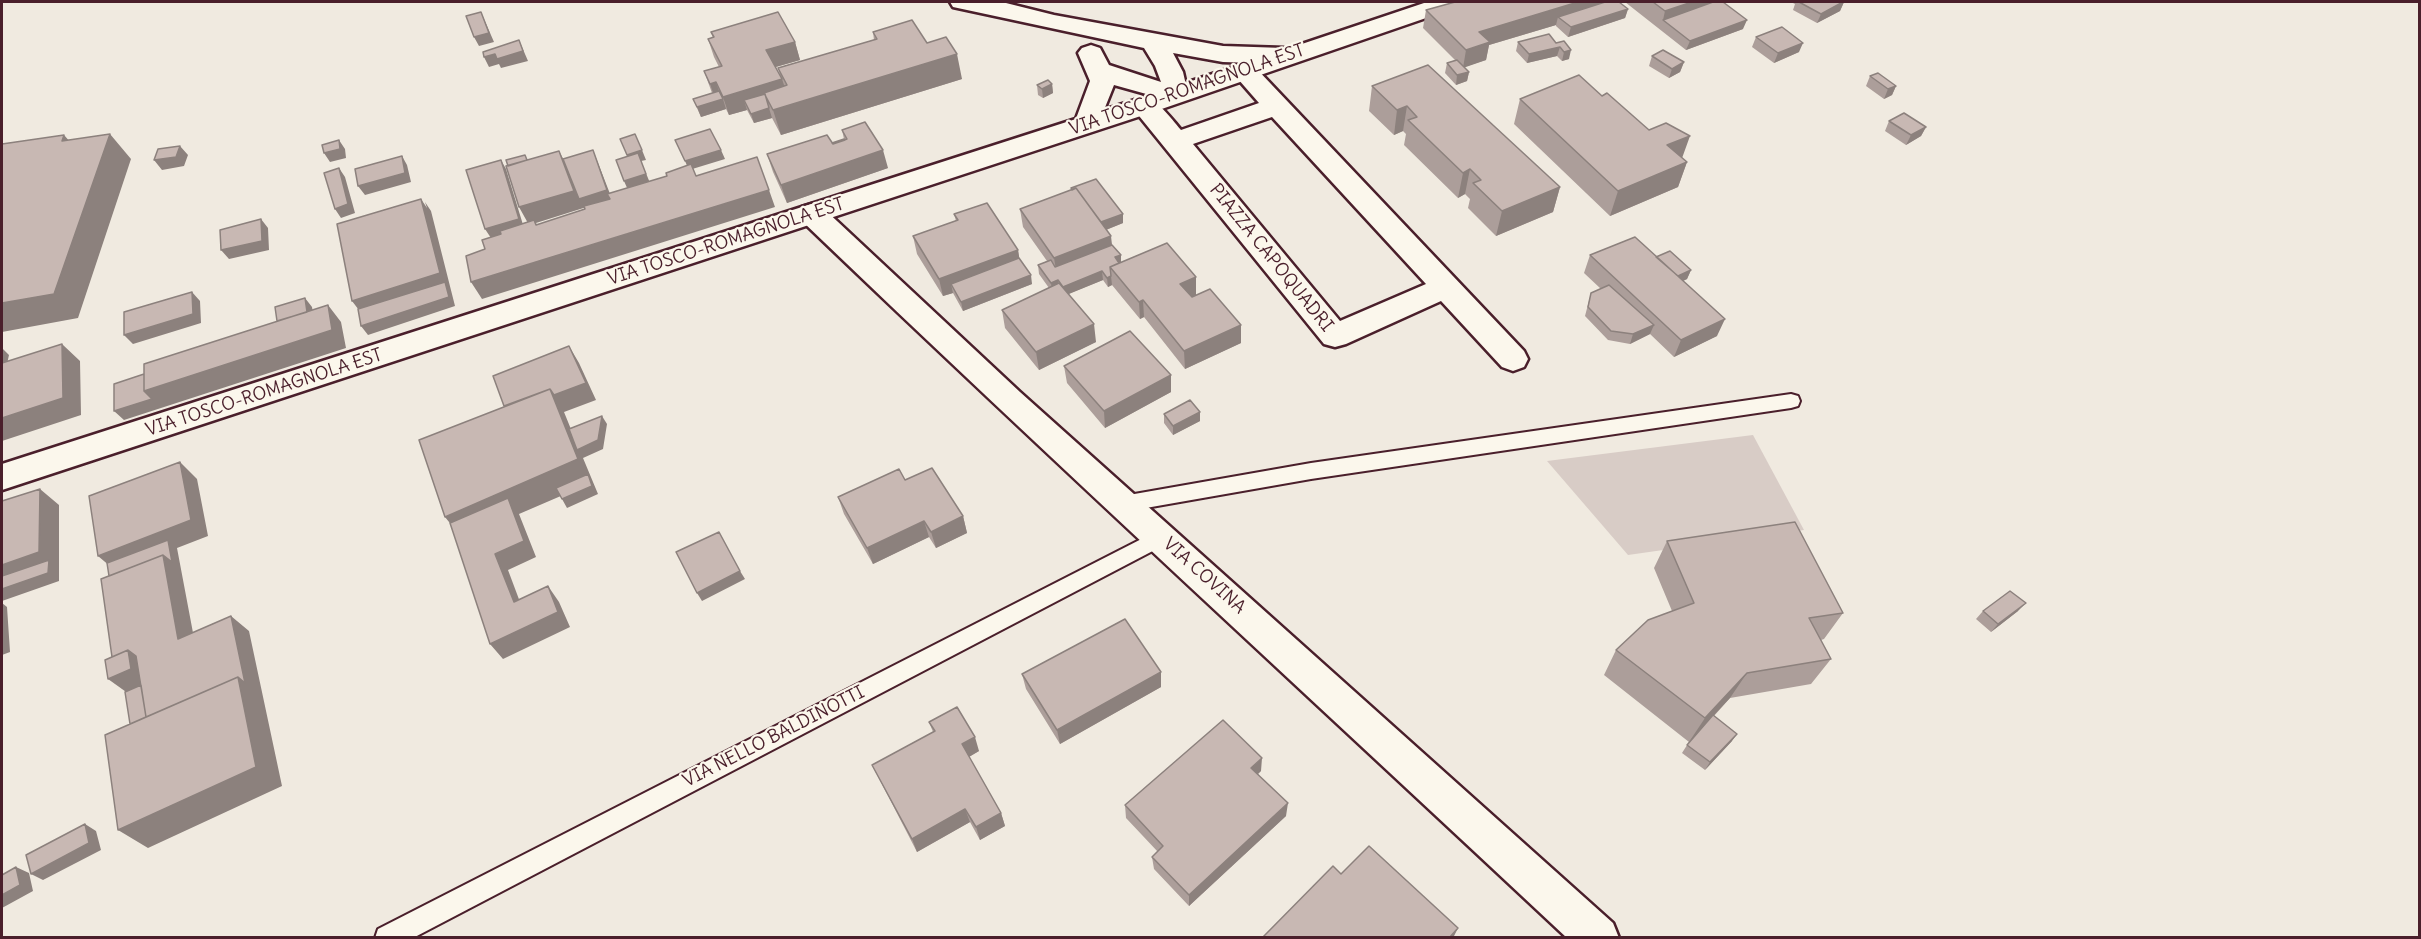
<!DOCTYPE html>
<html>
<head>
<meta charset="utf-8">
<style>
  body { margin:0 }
  #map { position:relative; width:2421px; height:939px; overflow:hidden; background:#f0eae0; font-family:Delius,sans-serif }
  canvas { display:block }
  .frame { position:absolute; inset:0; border:3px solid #4a1f2b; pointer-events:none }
</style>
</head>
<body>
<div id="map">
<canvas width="2421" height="939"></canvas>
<div class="frame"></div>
</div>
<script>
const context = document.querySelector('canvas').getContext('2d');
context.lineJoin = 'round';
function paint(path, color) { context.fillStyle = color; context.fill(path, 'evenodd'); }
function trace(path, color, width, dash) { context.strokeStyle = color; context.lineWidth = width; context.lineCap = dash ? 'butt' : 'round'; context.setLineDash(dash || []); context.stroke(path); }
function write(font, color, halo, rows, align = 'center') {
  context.font = font + ' Delius,sans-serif'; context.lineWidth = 4.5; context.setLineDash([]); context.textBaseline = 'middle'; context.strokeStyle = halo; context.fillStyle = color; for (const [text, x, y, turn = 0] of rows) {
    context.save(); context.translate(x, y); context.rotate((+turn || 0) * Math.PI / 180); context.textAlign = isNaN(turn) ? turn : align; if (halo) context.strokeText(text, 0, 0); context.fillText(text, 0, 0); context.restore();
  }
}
const green = new Path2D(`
  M1753,435L1804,530L1628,555L1547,461Z`);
const lane = new Path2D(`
  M1791,394L1798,396L1800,401L1798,406L1791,408L1311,479L1123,512L1116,510L1113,504L1116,498L1123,496L1311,463Z
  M1161,529L1168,531L1171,537L1168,543L413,938H375L378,929Z`);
const street = new Path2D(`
  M950,2H1002L1054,15L1223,46L1284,48L1293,51L1297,56L1293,61L1284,64L1223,62L1173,53L1183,72L1188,94L1184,100L1175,102L1114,85L1096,130L1087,133L1078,130L1074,124L1090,81L1078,53L1082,48L1091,45L1100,48L1109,65L1161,82L1155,66L1144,48L953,7Z
  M1244,63L1253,65L1524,351L1528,359L1524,367L1513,371L1502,367L1441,301L1346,344L1335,347L1324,344L1131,106L1135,100C1156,95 1168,115 1181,130L1259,103L1231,71L1235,65ZM1272,117L1426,284L1340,321L1193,144Z
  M812,204L822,207L1020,392L1613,923L1619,938H1567C1312,699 1054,463 802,221L798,214L802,207Z`);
const primary = new Path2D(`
  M1427,2H1461L1458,7L1153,112L2,490V464L1135,100Z`);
const wall = new Path2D(`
  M1625,2H1723L1743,29L1686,50Z
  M1791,2H1844L1840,11L1817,23L1793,10L1795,4Z
  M1628,9L1625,18L1568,37L1556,26V25L1489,45L1486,60L1464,67L1469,72L1467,81L1456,85L1445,73L1447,63L1455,60L1423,28L1426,10Z
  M711,32L795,42L800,60L776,67L780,75L778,68L874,40L873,32L927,43L962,79L781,135L772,118L754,123L747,110L729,115L726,109L701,117L693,99L712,93L704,71L719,67L714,57L708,39L713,38Z
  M1756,37L1799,52L1774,63L1752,47Z
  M1564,41L1569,59L1562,61L1557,56L1527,63L1516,51L1518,42L1556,43Z
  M1652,56L1684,62L1680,72L1669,78L1649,66Z
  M1870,76L1896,86L1892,95L1884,99L1866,86Z
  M1052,84L1053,93L1043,98L1038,95L1037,85Z
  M1372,86L1560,187L1553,212L1496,236L1468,208L1470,199L1465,194L1458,198L1404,145L1406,134L1403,131L1394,135L1369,111Z
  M1602,96L1687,162L1678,187L1610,216L1514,124L1520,99Z
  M1889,121L1926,127L1921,136L1906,145L1885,131Z
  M842,130L888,168L787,203L773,172L767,154L832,143L844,139Z
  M1071,188L1123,223L1106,230L1112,245L1121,262L1196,295L1191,297L1241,325V343L1185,369L1144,317L1140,319L1112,285L1108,287L1103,280L1068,294L1096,342L1039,370L1005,328L1002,310L1049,288L1039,274L1038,265L1047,261L1023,227L1020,209L1071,190Z
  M954,214L1018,250L1019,258L1032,284L963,311L953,293L943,296L917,254L913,236L956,221Z
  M1590,255L1656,257L1691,270L1687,279L1683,281L1717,336L1674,357L1650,334L1630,344L1608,340L1585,316L1591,293L1601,289L1584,273Z
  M1064,366L1171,392L1105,428L1067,383Z
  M1200,412V421L1173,435L1164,423V414Z
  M905,480L963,516L967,533L936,548L929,537L873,564L844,514L838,497Z
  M1667,541L1843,613L1824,639L1821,640L1831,659L1811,684L1730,698L1714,716L1732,741L1705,770L1682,753L1689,742L1604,675L1616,650L1672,611L1654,568Z
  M1983,611H2018L1991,632L1976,619Z
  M1161,672V687L1060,744L1026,689L1022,674Z
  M929,722L979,751L969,757L1001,813L1005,826L980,840L970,822L917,852L872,765L933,732Z
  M1261,771L1258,774L1286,816L1189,906L1154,869L1152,857L1158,852L1126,818L1125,805Z`);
const shadedWall = new Path2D(`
  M1578,2H1614L1558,17L1556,25L1489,45L1486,60L1463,68L1466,50L1479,32Z
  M1692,2H1719L1663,20L1665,11Z
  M1844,2L1840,11L1817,23L1821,14Z
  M1628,9L1625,18L1568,37L1571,27Z
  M481,12L494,42L479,46L474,37Z
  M1747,20L1743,29L1686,50L1690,41Z
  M519,40L528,61L501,68L499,64L489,67L484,57L495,54Z
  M795,42L800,60L772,68L766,50Z
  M1803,43L1799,52L1774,63L1778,53Z
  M1560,47L1557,56L1527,63L1529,54Z
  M1571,50L1569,59L1562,61L1564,52Z
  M957,54L962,79L781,135L773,110Z
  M1684,62L1680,72L1669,78L1672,69Z
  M1469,72L1467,81L1456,85L1457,75Z
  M782,79L788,97L764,93L768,103L744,100L747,110L729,115L723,97Z
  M716,82L722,100L723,99L726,109L701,117L697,107L716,101L710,84Z
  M1052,84L1053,93L1043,98L1042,89Z
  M1896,86L1892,95L1884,99L1888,89Z
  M1407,106L1403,131L1394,135L1397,110Z
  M769,108L772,118L754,123L751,114Z
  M1926,127L1921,136L1906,145L1911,135Z
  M110,134L131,159L78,318L2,332V303Z
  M64,135L86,160L62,141Z
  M1690,136L1681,161L1667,145Z
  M339,140L345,149L346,158L330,162L324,153Z
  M180,146L188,155L184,166L162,170L154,160Z
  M593,150L612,199L536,223L544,238L529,225L519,207L559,151L568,168Z
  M642,150L646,160L641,161L650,183L628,190L624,181L631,164L627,155Z
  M721,150L725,159L689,170L685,161Z
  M883,150L888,168L787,203L781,185Z
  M402,156L407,165L411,182L365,195L358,186Z
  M501,160L506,169L524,228L491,238L485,229Z
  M1687,162L1678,187L1610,216L1618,191Z
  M339,168L345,177L355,213L341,218L335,209Z
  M1470,169L1465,194L1458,198L1463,173Z
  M1560,187L1553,212L1496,236L1502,211Z
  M769,190L775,207L482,299L471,282Z
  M421,199L427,208L425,202L431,211L455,306L368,335L361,326L365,318L352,301Z
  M1123,214V223L1098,233L1097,224Z
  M261,219L268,228L269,250L229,259L221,250Z
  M1111,236L1113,254L1057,276L1054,258Z
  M1018,250L1021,268L951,284L953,293L943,296L939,279Z
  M1121,255V264L1116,267L1115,257Z
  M1691,270L1687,279L1666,289L1669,280Z
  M1102,271L1103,280L1064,296L1063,287Z
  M1031,275L1032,284L963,311L961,302Z
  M1111,276L1112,285L1108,287L1107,278Z
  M1196,277V295L1181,301L1180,284Z
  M1058,280L1059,289L1052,292L1051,283Z
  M192,292L200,301L201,323L133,344L124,335Z
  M305,298L312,307L316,330L286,340Z
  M1143,300L1144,317L1140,319L1139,302Z
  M328,305L341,322L346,348L124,420L114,411L144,391Z
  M1725,319L1717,336L1674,357L1681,340Z
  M1094,324L1096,342L1039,370L1036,352Z
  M1241,325V343L1185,369L1184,351Z
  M1654,325L1650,334L1630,344L1633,334Z
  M62,344L80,361L81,415L2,441V418Z
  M569,346L579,363L596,400L564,412L579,449L602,416L607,424L603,449L583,458L598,494L567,508L562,499L591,483L519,514L536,557L508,570L526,618L445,517L550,389Z
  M2,348L9,355L5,373L2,374Z
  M1171,375V392L1105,428L1104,411Z
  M1200,412V421L1173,435V426Z
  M180,462L197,479L208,536L177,548L197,654L178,639L163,555L170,551L117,572L98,556Z
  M40,489L59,505V581L2,601V565Z
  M963,516L967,533L936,548L931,532Z
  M924,521L929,537L873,564L867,548Z
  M740,571L745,579L702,601L697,593Z
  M548,586L559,602L570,627L503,659L490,644Z
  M2,603L7,607L10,652L2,655Z
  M2026,603L2018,611L1991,632L1998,624Z
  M231,616L249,631L282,786L148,848L118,830L136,699L108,679L128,650L238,677Z
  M1161,672V687L1060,744L1057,730Z
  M1747,673L1730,698L1689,742L1705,718Z
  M1737,734L1732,741L1705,770L1710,762Z
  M975,737L979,751L967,758L962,744Z
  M1262,758L1261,771L1250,781L1251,768Z
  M1288,803L1286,816L1189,906V895Z
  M965,809L970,822L917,852L912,839Z
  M1001,813L1005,826L980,840L976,827Z
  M85,824L96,831L101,850L43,880L31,874Z
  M16,867L29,873L33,891L2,908V895Z
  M1458,928L1453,938H1449Z`);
const building = new Path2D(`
  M1455,2H1578L1479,32L1490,42L1466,50L1426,10Z
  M1605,2H1619L1628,9L1571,27L1558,17Z
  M1653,2H1692L1665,11Z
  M1713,2H1723L1747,20L1690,41L1663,20Z
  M1799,2H1843L1821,14Z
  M481,12L489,33L474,37L466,16Z
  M778,12L795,42L766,50L782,79L723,97L716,82L710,84L704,71L722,66L708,39L714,37L711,32Z
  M912,20L927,43L946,37L957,54L773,110L764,93L787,85L778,68L877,39L873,32Z
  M1782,27L1803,43L1778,53L1756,37Z
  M1549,34L1556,43L1564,41L1571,50L1564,52L1560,47L1529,54L1518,42Z
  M519,40L523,51L497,59L495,54L484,57L483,52Z
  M1663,50L1684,62L1672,69L1652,56Z
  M1457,60L1469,72L1457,75L1447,63Z
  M1428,65L1560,187L1502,211L1473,183L1481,180L1470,169L1463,173L1408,120L1417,117L1407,106L1397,110L1372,86Z
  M1878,73L1896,86L1888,89L1870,76Z
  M1579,75L1602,96L1607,93L1649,130L1666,123L1690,136L1667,145L1687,162L1618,191L1520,99Z
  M1048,80L1052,84L1042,89L1037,85Z
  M719,91L723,99L697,107L693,99Z
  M765,94L769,108L751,114L744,100Z
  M1904,113L1926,127L1911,135L1889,121Z
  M865,122L883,150L781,185L767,154L827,135L833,144L847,139L842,130Z
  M710,129L721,150L685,161L675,140Z
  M110,134L54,294L2,303V144L64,135L62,141Z
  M635,134L642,150L627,155L620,139Z
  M844,139L845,140L833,144L832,143Z
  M339,140L340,149L324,153L322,145Z
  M180,146L176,157L154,160L158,149Z
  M593,150L607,190L579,199L563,159Z
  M559,151L574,191L519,207L506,166Z
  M638,153L646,174L624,181L616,160Z
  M525,155L527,160L508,166L506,160Z
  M402,156L405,173L358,186L355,169Z
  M757,157L769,190L471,282L466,256L485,249L482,240L501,234L500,231L534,220L536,225L585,209L584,206L610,199L607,194L667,176L666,173L691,164L696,176Z
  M501,160L519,219L485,229L466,170Z
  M339,168L348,204L335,209L324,173Z
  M1096,179L1123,214L1101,222L1076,188L1072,190L1071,188Z
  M1076,188L1111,236L1054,258L1020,209Z
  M421,199L440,273L352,301L337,224Z
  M987,203L1018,250L939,279L913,236L958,220L954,214Z
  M261,219L262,241L221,250L220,230Z
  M1635,237L1725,319L1681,340L1590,255Z
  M1167,243L1196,277L1180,284L1192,297L1210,289L1241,325L1184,351L1143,300L1139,302L1110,267Z
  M1112,245L1121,255L1115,257L1119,263L1110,267L1111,276L1107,278L1102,271L1063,287L1058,280L1051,283L1038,265L1051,260L1055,267Z
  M1670,251L1691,270L1678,276L1656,257Z
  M1019,258L1031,275L961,302L951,284Z
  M445,282L449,297L361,326L358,309Z
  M1059,283L1094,324L1036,352L1002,310Z
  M1609,285L1654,325L1633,334L1611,331L1588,307L1591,293Z
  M192,292L193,314L124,335V312Z
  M305,298L307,312L277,321L275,307Z
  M328,305L332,330L144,391V364Z
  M1130,331L1171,375L1104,411L1064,366Z
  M62,344L63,398L2,418V363Z
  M569,346L586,383L554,395L550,389L504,406L493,376Z
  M144,374V391L152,399L114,411V384Z
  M550,389L578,459L445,517L419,440Z
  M1190,400L1200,412L1173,426L1164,414Z
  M602,416L598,440L577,450L569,429Z
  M180,462L191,520L98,556L89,496Z
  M932,468L963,516L931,532L924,521L867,548L838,497L899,469L905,480Z
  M588,474L592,486L562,499L556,488Z
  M40,489L39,552L2,565V501Z
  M508,498L524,541L495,554L514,602L548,586L558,612L490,644L450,523Z
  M1795,522L1843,613L1809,618L1831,659L1747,673L1705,718L1616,650L1648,620L1694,603L1667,541Z
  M719,532L740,571L697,593L676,552Z
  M168,540L172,562L163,555L109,576L107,563Z
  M163,555L178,639L231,616L245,683L238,677L146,717L136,656L128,650L112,657L101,579Z
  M49,560L48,573L2,589V576Z
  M2010,591L2026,603L1998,624L1983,611Z
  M1125,619L1161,672L1057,730L1022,674Z
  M128,650L131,669L108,679L105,660Z
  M238,677L256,767L118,830L105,735Z
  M141,685L146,717L130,724L125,692Z
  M957,707L975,737L962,744L1001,813L976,827L965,809L912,839L872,765L935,731L929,722Z
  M1713,715L1737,734L1710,762L1687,745Z
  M1223,720L1262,758L1251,768L1288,803L1189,895L1152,857L1163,846L1125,805Z
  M85,824L89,843L31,874L26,855Z
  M1369,846L1458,928L1449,938H1262L1333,866L1341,874Z
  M16,867L20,885L2,895V875Z`);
const streetNames = [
  ["VIA TOSCO-ROMAGNOLA EST",1187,90,-19],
  ["VIA TOSCO-ROMAGNOLA EST",726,242,-18],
  ["PIAZZA CAPOQUADRI",1271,258,51],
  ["VIA TOSCO-ROMAGNOLA EST",264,393,-18],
  ["VIA COVINA",1204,576,42],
  ["VIA NELLO BALDINOTTI",774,737,-27]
];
paint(green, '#d8ccc6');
trace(lane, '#4a1f2b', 4);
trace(street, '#4a1f2b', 5);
trace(primary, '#4a1f2b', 5);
paint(lane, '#fbf7ec');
paint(street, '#fbf7ec');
paint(primary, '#fbf7ec');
paint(wall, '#ac9e9a');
paint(shadedWall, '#8c817d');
paint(building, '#c8b8b3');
trace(building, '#8c817d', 1.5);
write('18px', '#4a1f2b', '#fbf7ec', streetNames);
</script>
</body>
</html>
